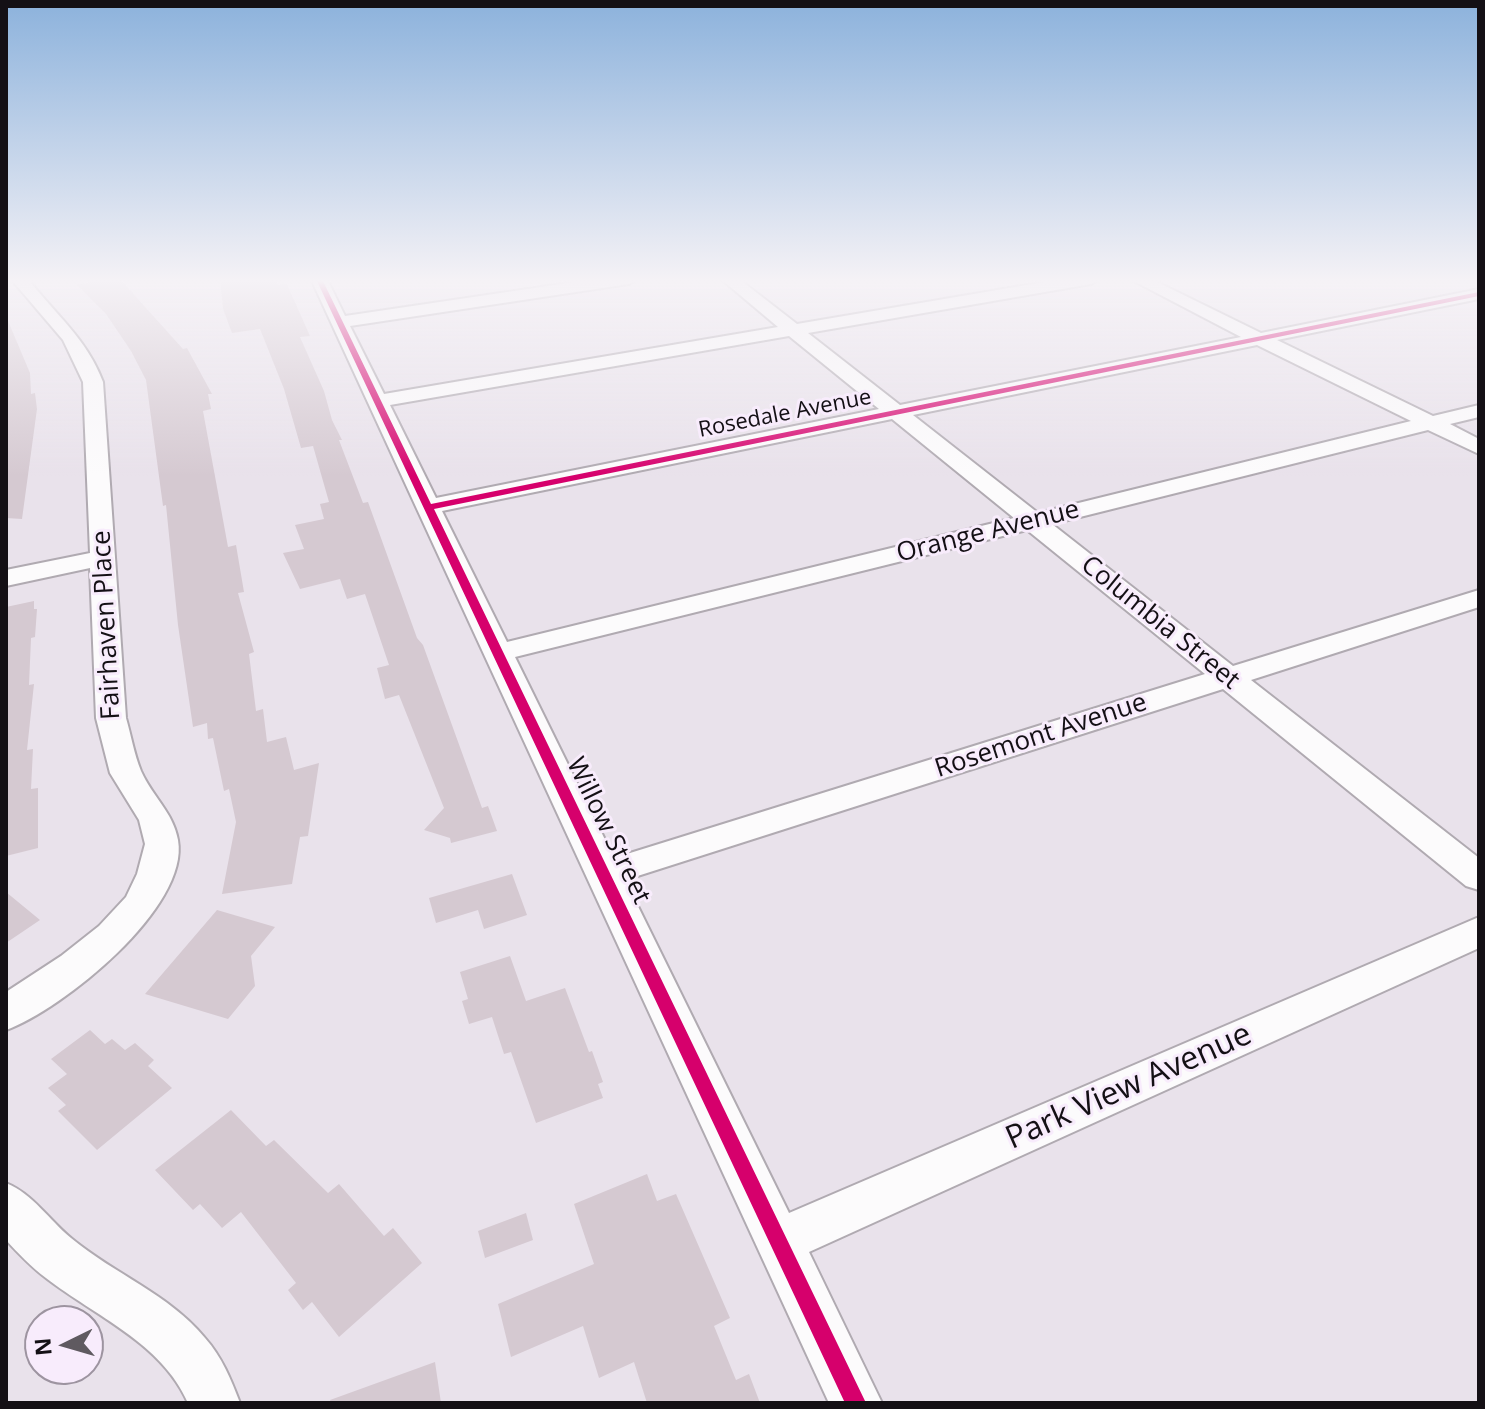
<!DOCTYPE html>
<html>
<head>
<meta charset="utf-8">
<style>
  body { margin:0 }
  #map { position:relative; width:1485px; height:1409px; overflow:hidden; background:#e9e2eb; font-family:"Open Sans",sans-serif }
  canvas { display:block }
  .frame { position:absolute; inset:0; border:8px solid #141015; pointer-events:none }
  .north { position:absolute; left:24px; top:1305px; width:80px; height:80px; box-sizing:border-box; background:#f8ecfc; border:2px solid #9d94a0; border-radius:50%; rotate:265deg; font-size:22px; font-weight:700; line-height:32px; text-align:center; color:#141015 }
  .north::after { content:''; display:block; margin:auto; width:28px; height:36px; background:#5f5a60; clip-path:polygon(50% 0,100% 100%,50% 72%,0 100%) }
</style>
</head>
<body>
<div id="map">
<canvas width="1485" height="1409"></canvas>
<div class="frame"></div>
<div class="north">N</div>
</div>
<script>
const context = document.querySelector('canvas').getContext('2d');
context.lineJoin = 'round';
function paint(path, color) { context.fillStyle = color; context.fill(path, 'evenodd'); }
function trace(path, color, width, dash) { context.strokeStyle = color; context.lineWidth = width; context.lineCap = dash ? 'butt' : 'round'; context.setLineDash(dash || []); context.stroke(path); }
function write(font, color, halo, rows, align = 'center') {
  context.font = font + ' "Open Sans",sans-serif'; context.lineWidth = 6; context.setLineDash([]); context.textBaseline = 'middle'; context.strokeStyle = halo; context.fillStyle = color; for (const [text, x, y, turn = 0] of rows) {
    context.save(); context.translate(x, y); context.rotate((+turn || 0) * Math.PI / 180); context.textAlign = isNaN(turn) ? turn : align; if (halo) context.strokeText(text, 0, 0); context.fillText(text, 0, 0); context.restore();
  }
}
const building = new Path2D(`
  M106,279H120L183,349L187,348L212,394H208L211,409L203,411L228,547L236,545L244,592L238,593L254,652L249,654L256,711L263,709L267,742L286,737L294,770L319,763L308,836L300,837L292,884L222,894L236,822L229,789L224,791L213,738L208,739L207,723L193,727L178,625L166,505L163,506L146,380L131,351L106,314L77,285Z
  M220,279H276L278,285L287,284L310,336L300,337L324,391L332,420L342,440H339L363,503L368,502L417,638L423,645L482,808L488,806L497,831L451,843L450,838L424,830L444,808L399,695L385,699L377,668L389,665L365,594L347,599L340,579L300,589L283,553L304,549L295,525L324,519L320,504L329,502L313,446L301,448L284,389L260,329L232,333L223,309Z
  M6,316L30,373L31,394L35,393L37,409L22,519L6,518Z
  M34,601V609H37L35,637L31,638L29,685L34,684L27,750L33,749L31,789L38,788V848L6,856V607Z
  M512,874L527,915L484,929L478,910L436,923L429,898Z
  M6,892L40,920L6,943Z
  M217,910L275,927L251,956L255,986L228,1019L145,994Z
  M510,956L526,1001L565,988L589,1052L592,1051L603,1082L598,1084L603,1098L536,1123L511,1052L504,1054L492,1017L469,1024L462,1001L468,999L460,972Z
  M90,1030L105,1044L112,1039L125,1050L135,1043L154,1060L148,1066L172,1088L97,1150L58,1111L66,1105L48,1088L67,1074L51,1059Z
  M231,1110L266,1146L274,1140L328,1193L339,1184L384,1236L393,1228L422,1263L339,1337L312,1302L303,1310L288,1290L296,1283L241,1212L222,1228L200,1204L193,1210L155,1170Z
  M647,1174L657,1201L676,1194L730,1318L714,1326L736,1380L749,1374L760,1403H647L634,1362L599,1378L583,1326L511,1357L498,1304L594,1264L574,1204Z
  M526,1213L533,1240L485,1258L478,1231Z
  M435,1362L441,1403H331L330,1400Z`);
const minor = new Path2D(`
  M11,279H28C55,314 87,339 103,382L126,718C131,735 134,754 141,771C152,796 173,812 178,840C190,907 62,1010 6,1030V992L61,956L99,926L126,897L137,874L145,844L139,820L110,773L96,718L90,568L6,586V570L90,553L83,382L63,340Z
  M311,279H327L345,316L595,279H637L629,284L350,326L384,394L778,327L721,279H739L797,324L1062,279H1099L1091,284L808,333L900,405L1241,337L1130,279H1151L1261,333L1479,289V299L1277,340L1433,416L1479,405V417L1450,424L1479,439V454L1428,430L1052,524L1233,666L1479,590V607L1251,680L1479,858V890L1466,886L1223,689L625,880L789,1213L1479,917V948L809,1252L882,1403H829ZM789,336L879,409L436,498L390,405ZM1257,345L1411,421L1038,513L913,415ZM892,419L1014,518L507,642L442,511ZM1027,530L1205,674L614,858L515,657Z
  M6,1183C33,1194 49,1220 71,1238C114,1274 169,1294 205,1338C222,1357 231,1380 240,1403H188C162,1343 95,1316 46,1278C31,1267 18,1253 6,1240Z`);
const cycleway = new Path2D(`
  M316,279H322L431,504L1479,292V296L434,509L866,1403H845Z`);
const farStreetnames = [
  ["Rosedale Avenue",785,414,-11]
];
const streetNames = [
  ["Orange Avenue",988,532,-14],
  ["Columbia Street",1160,623,39],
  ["Fairhaven Place",107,625,-93],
  ["Rosemont Avenue",1041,736,-18],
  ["Willow Street",608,831,64]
];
const nearStreetnames = [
  ["Park View Avenue",1129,1087,-24]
];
paint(building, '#d5c9d1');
trace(minor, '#b0aab1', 4);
paint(minor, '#fcfbfc');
paint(cycleway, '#d6006c');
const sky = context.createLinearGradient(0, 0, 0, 476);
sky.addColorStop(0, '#8cb2dc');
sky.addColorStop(0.59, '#f5f2f6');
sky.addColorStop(1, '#f5f2f600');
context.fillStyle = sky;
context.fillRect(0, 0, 1485, 476);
write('22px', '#141015', '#f8ecfc', farStreetnames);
write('26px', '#141015', '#f8ecfc', streetNames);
write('32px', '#141015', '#f8ecfc', nearStreetnames);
</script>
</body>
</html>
